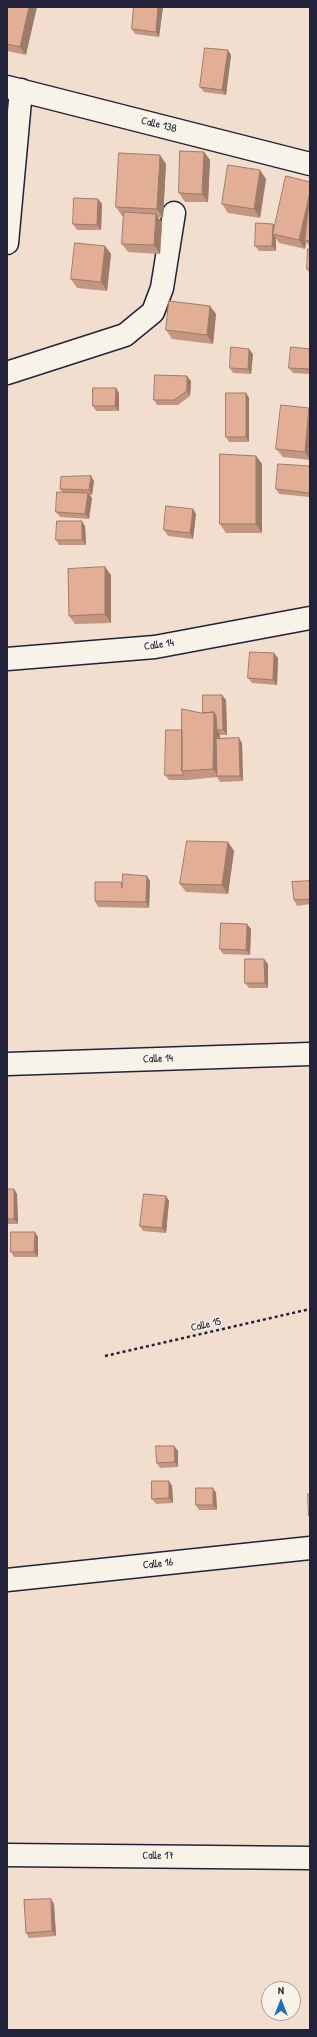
<!DOCTYPE html>
<html>
<head>
<meta charset="utf-8">
<style>
  body { margin:0 }
  #map { position:relative; width:317px; height:2037px; overflow:hidden; background:#f1decf; font-family:"Patrick Hand",sans-serif }
  canvas { display:block }
  .frame { position:absolute; inset:0; border:8px solid #22223b; pointer-events:none }
  .north { position:absolute; left:261px; top:1981px; width:40px; height:40px; box-sizing:border-box; background:#f7f3e8; border:1px solid #a29fa3; border-radius:50%; rotate:0deg; font-size:11px; font-weight:700; line-height:16px; text-align:center; color:#22223b }
  .north::after { content:''; display:block; margin:auto; width:14px; height:18px; background:#1f6fb2; clip-path:polygon(50% 0,100% 100%,50% 72%,0 100%) }
</style>
</head>
<body>
<div id="map">
<canvas width="317" height="2037"></canvas>
<div class="frame"></div>
<div class="north">N</div>
</div>
<script>
const context = document.querySelector('canvas').getContext('2d');
context.lineJoin = 'round';
function trace(path, color, width, dash) { context.strokeStyle = color; context.lineWidth = width; context.lineCap = dash ? 'butt' : 'round'; context.setLineDash(dash || []); context.stroke(path); }
function paint(path, color) { context.fillStyle = color; context.fill(path, 'evenodd'); }
function write(font, color, halo, rows, align = 'center') {
  context.font = font + ' "Patrick Hand",sans-serif'; context.lineWidth = 3; context.setLineDash([]); context.textBaseline = 'middle'; context.strokeStyle = halo; context.fillStyle = color; for (const [text, x, y, turn = 0] of rows) {
    context.save(); context.translate(x, y); context.rotate((+turn || 0) * Math.PI / 180); context.textAlign = isNaN(turn) ? turn : align; if (halo) context.strokeText(text, 0, 0); context.fillText(text, 0, 0); context.restore();
  }
}
const path = new Path2D(`
  M105,1356L310,1309`);
const street = new Path2D(`
  M7,87L310,164
  M7,243L21,90
  M7,373L125,335L153,312L162,288L174,213
  M7,659L155,647L310,618
  M7,1064L310,1054
  M7,1580L310,1548
  M7,1855L310,1858`);
const wall = new Path2D(`
  M7,7L26,55L7,51Z
  M134,7H163L159,37L135,34L132,29Z
  M231,55L226,95L204,92L200,87Z
  M204,152L210,160L208,202H185L179,193Z
  M166,164L163,218L158,217L162,223L160,254L128,252L122,244L124,216H122L116,207Z
  M260,170L266,179L260,218L228,213L222,204Z
  M310,182V247L306,242L305,249L279,243L276,238V251H259L255,246L275,227Z
  M98,199L102,204L101,230H77L73,224Z
  M105,246L111,254L107,291L77,288L71,279Z
  M310,249V274L307,269Z
  M216,314L213,344L172,339L166,330Z
  M310,349V374L293,373L289,368Z
  M253,354L251,374L233,373L230,368Z
  M191,381L190,396L178,405H157L154,400Z
  M116,388L119,393V411H96L93,406Z
  M246,393L249,398V442H229L226,437Z
  M309,408L310,409V460L283,457L276,449Z
  M256,456L262,464V533H226L220,524Z
  M310,466V497L279,494L276,489Z
  M94,481L92,495H90L92,498L89,519L60,517L56,512L62,492L60,489Z
  M193,509L196,514L193,539L168,536L164,530Z
  M85,526L86,545H59L56,540Z
  M105,567L111,575V623L75,624L69,616Z
  M278,658L277,685L252,683L248,678Z
  M222,695L226,700L227,735H220V734V738H239L242,743L243,781L220,782L217,777L188,780H169L165,775L201,713H203Z
  M228,842L234,851L228,894L186,892L180,884Z
  M147,876L150,881L149,908L98,907L95,901L122,883Z
  M310,881V904L297,906L294,900Z
  M251,929L250,955L223,954L220,949Z
  M268,964V988H249L245,983Z
  M7,1189H14L17,1194L18,1224H7Z
  M166,1196L169,1201L166,1233L143,1231L140,1226Z
  M38,1237V1257H14L11,1252Z
  M174,1446L178,1451V1467L160,1468L157,1463Z
  M169,1481L172,1486L173,1503L156,1504L152,1499Z
  M213,1488L216,1493L217,1510H199L196,1505Z
  M54,1904L56,1936L29,1938L26,1933Z`);
const shadedWall = new Path2D(`
  M29,7H37L26,55L20,47Z
  M158,7H163L159,37L156,32Z
  M228,50L231,55L226,95L222,90Z
  M204,152L210,160L208,202L202,194Z
  M160,155L166,164L163,218L157,209Z
  M260,170L266,179L260,218L254,209Z
  M310,192V227L305,240L306,242L305,249L299,240Z
  M98,199L102,204L101,230L97,225Z
  M156,214L162,223L160,254L154,245Z
  M273,224L276,229L273,234L276,238V251L272,246Z
  M105,246L111,254L107,291L101,282Z
  M210,306L216,314L213,344L207,335Z
  M249,349L253,354L251,374L248,369Z
  M187,376L191,381L190,396L187,391Z
  M116,388L119,393V411L115,406Z
  M246,393L249,398V442L246,437Z
  M309,408L310,409V459L305,452Z
  M256,456L262,464V533L256,524Z
  M91,476L94,481L92,495L89,490Z
  M88,493L92,498L89,519L85,514Z
  M193,509L196,514L193,539L190,533Z
  M82,521L85,526L86,545L82,540Z
  M105,567L111,575V623L105,614Z
  M274,653L278,658L277,685L273,680Z
  M222,695L226,700L227,735L223,730Z
  M214,712L220,721L217,730L220,734L219,777L213,769Z
  M239,738L242,743L243,781L240,776Z
  M228,842L234,851L228,894L222,885Z
  M147,876L150,881L149,908L146,902Z
  M247,924L251,929L250,955L246,950Z
  M264,959L268,964V988L265,983Z
  M14,1189L17,1194L18,1224L14,1219Z
  M166,1196L169,1201L166,1233L162,1228Z
  M35,1232L38,1237V1257L34,1252Z
  M174,1446L178,1451V1467L175,1462Z
  M169,1481L172,1486L173,1503L169,1498Z
  M213,1488L216,1493L217,1510L213,1505Z
  M51,1899L54,1904L56,1936L52,1931Z`);
const building = new Path2D(`
  M7,7H29L20,47L7,44Z
  M134,7H158L156,32L132,29Z
  M205,48L228,50L222,90L200,87Z
  M180,151L204,152L202,194L179,193Z
  M119,153L160,155L157,209L116,207Z
  M228,165L260,170L254,209L222,204Z
  M286,176L310,182V192L299,240L273,234Z
  M310,196V241L305,240Z
  M74,198L98,199L97,225L73,224Z
  M124,212L156,214L154,245L122,244Z
  M256,223L273,224L272,246H255Z
  M75,243L105,246L101,282L71,279Z
  M308,249H310V269H307Z
  M169,301L210,306L207,335L166,330Z
  M231,347L249,349L248,369L230,368Z
  M291,347L310,349V369L289,368Z
  M155,375L187,376V391L174,400H154Z
  M93,388H116L115,406H93Z
  M226,393H246V437H226Z
  M281,405L309,408L305,452L276,449Z
  M220,454L256,456V524H220Z
  M278,464L310,466V484L309,493L276,489Z
  M91,476L89,490L60,489L61,477Z
  M57,492L88,493L85,514L56,512Z
  M166,506L193,509L190,533L164,530Z
  M57,521H82V540H56Z
  M105,567V614L69,616L68,569Z
  M250,652L274,653L273,680L248,678Z
  M203,695H222L223,730H217L216,716L214,712L203,713Z
  M182,709L201,713L214,712L213,769L182,771Z
  M166,730H182V771L184,775H165Z
  M239,738L240,776H217L216,739Z
  M187,841L228,842L222,885L180,884Z
  M123,874L147,876L146,902L95,901V882H121L122,888Z
  M310,881V899L294,900L292,882Z
  M221,923L247,924L246,950L220,949Z
  M245,959H264L265,983H245Z
  M7,1189H14V1219H7Z
  M144,1194L166,1196L162,1228L140,1226Z
  M11,1232H35L34,1252H11Z
  M156,1446H174L175,1462L157,1463Z
  M152,1481H169V1498L152,1499Z
  M196,1488H213V1505H196Z
  M308,1494H310V1516H309Z
  M51,1899L52,1931L26,1933L24,1900Z`);
const streetNames = [
  ["Calle 13B",159,125,14],
  ["Calle 14",159,645,-8],
  ["Calle 14",158,1059,-2],
  ["Calle 15",206,1325,-13],
  ["Calle 16",158,1564,-6],
  ["Calle 17",158,1856,1]
];
trace(street, '#22223b', 25);
trace(path, '#22223b', 2.5, [3, 3]);
trace(street, '#f7f3e8', 22);
paint(wall, '#c29681');
paint(shadedWall, '#9e7a69');
paint(building, '#e2ae96');
trace(building, '#9e7a69', 1);
write('11px', '#22223b', '#f7f3e8', streetNames);
</script>
</body>
</html>
